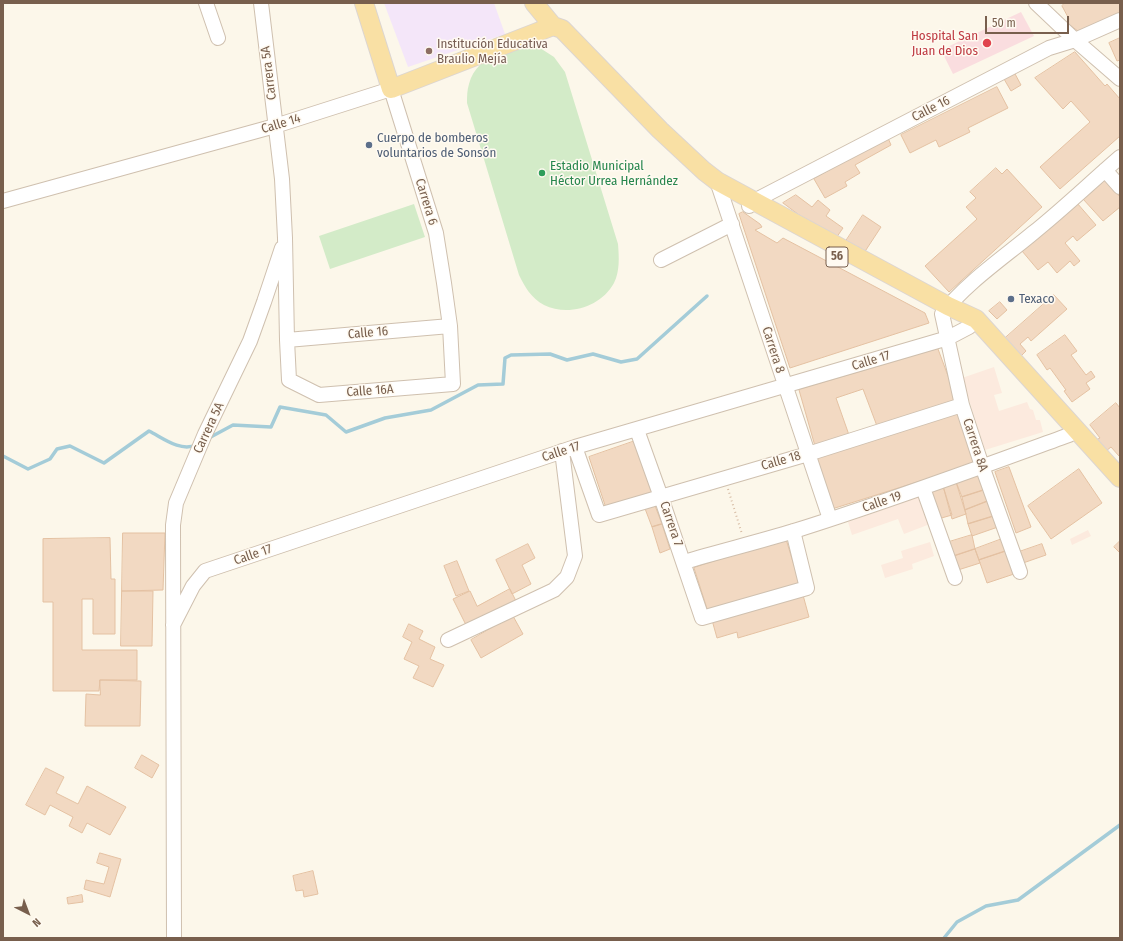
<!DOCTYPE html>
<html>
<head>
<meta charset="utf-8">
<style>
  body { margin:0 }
  #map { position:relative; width:1123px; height:941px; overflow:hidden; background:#fcf7ea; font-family:"Fira Sans Condensed",sans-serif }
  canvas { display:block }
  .frame { position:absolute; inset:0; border:4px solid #785f4d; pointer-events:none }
  .north { position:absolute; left:8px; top:893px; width:40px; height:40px; -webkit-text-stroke:3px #fffaf1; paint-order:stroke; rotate:138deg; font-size:11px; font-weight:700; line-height:16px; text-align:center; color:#785f4d }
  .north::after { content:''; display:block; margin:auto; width:14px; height:18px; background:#785f4d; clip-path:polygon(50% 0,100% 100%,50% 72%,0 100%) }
  .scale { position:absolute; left:985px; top:16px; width:84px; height:18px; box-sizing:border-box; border:2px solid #785f4d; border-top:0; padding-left:5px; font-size:12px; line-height:14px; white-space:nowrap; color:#785f4d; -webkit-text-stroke:3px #fffaf1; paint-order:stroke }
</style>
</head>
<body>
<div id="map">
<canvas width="1123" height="941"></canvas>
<div class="frame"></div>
<div class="north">N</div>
<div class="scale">50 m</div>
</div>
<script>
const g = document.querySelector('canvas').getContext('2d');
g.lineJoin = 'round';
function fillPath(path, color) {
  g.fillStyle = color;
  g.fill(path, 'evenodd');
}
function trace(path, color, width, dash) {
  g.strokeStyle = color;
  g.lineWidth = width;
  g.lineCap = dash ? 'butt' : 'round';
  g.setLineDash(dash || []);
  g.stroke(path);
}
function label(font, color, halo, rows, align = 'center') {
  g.font = font + ' "Fira Sans Condensed",sans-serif';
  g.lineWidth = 3;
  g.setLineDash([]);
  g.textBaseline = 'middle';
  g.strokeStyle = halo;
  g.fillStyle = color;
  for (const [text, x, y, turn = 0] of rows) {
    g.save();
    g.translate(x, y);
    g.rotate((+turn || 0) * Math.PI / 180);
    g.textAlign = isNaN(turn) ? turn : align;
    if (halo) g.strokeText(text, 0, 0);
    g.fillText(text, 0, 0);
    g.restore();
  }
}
fillPath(new Path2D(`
  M 994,367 L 1002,393 L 994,395 L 999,411 L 1027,402 L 1030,409 L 1033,410 L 1036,420 L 1040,420 L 1043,432 L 985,450 L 962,378 Z
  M 921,496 L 930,524 L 904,534 L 898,519 L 852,535 L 848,522 Z
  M 1088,530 L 1091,536 L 1072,545 L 1070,539 Z
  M 930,542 L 934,556 L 912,564 L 913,569 L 885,578 L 881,565 L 903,558 L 901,551 Z`), '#fceade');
fillPath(new Path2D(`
  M 384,3 L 494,3 L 505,34 L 408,67 Z`), '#f4e6f9');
fillPath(new Path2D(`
  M 1021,12 L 1034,36 L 953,74 L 941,50 Z`), '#fadddf');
fillPath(new Path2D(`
  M 540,48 L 554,57 L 565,72 L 618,244 C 619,257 620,271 614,283 C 601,307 568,317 544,305 C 531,298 525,287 519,275 L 467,103 C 467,97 467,90 469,84 C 478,52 512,49 540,48 Z
  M 414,204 L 425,237 L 330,269 L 319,236 Z`), '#d3ebc8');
trace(new Path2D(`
  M 207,439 L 233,425 L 271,427 L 280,407 L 326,415 L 346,432 L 385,418 L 431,410 L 478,385 L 503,384 L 505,358 L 511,355 L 550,354 L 567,360 L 593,354 L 621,362 L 637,359 L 707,296
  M 3,456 L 28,469 L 50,459 L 57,449 L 70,446 L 104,463 L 149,431 C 163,438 180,452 196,445
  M 944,938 L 957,922 L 986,906 L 1018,900 L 1120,825`), '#a4ccd8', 3.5);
const building = new Path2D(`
  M 1065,3 L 1120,3 L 1120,15 L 1082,34 L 1067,23 L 1069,19 L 1062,6 Z
  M 1120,38 L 1120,60 L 1117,61 L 1109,43 Z
  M 1075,52 L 1105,86 L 1107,84 L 1120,99 L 1120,136 L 1060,189 L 1040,167 L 1090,122 L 1071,101 L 1063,109 L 1035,78 Z
  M 1014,72 L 1021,85 L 1011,91 L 1004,79 Z
  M 997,87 L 1008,108 L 968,128 L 970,132 L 939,147 L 936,140 L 910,153 L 901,135 Z
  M 888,138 L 891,145 L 855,165 L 860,173 L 845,182 L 847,186 L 825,198 L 814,179 Z
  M 996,168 L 1002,174 L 1007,169 L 1042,207 L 949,292 L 925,266 L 977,219 L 966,207 L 976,198 L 970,192 Z
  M 1106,180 L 1120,197 L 1120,207 L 1103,221 L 1083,199 Z
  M 796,195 L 812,207 L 818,200 L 830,210 L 826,216 L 843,228 L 834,241 L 783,203 Z
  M 1077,203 L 1096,225 L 1077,241 L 1073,236 L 1065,243 L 1080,261 L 1074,266 L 1070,261 L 1057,273 L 1048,262 L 1038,270 L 1022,251 Z
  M 743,212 L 760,224 L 762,227 L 755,230 L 777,243 L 783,238 L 925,313 L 929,323 L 790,368 L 739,214 Z
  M 863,215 L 881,227 L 862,256 L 844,244 Z
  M 1054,295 L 1067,309 L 1031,341 L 1028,337 L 1020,344 L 1026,351 L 1019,358 L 1003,340 Z
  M 1000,302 L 1007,310 L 997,319 L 989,311 Z
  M 1065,335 L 1077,351 L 1071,355 L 1086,375 L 1091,371 L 1095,377 L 1086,383 L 1090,389 L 1072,402 L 1064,391 L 1066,390 L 1050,368 L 1047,370 L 1037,355 Z
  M 938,349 L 957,400 L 877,426 L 863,389 L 836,398 L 849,435 L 815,446 L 799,390 Z
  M 1116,403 L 1120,408 L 1120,454 L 1119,456 L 1111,447 L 1106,451 L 1096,440 L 1100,438 L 1090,425 Z
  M 958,412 L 974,464 L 832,509 L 816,457 Z
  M 635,441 L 652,492 L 606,508 L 589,457 Z
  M 1009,467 L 1031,527 L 1016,533 L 995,472 Z
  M 1079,469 L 1102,503 L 1051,539 L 1028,506 Z
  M 978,474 L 984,490 L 962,497 L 956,482 Z
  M 956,482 L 966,514 L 952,519 L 943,486 Z
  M 943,486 L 952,515 L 938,519 L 929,490 Z
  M 984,490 L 988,501 L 965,510 L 962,497 Z
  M 988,501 L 994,516 L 968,524 L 965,510 Z
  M 654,503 L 662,524 L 652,527 L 644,506 Z
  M 994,516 L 998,527 L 972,536 L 968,524 Z
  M 662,524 L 670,549 L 660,553 L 652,527 Z
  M 123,533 L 165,533 L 163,590 L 122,591 Z
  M 972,535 L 975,549 L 954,556 L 949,542 Z
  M 110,538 L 111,579 L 115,579 L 115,634 L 93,634 L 93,599 L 82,599 L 82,650 L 137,650 L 137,680 L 100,680 L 99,691 L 53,691 L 53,602 L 43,602 L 43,539 Z
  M 786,539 L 800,585 L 709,615 L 694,568 Z
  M 1002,539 L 1006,551 L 979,560 L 975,549 Z
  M 1120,541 L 1120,553 L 1114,547 Z
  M 528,544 L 535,558 L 522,565 L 531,584 L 512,594 L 496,560 Z
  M 1042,544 L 1046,555 L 1023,563 L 1019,552 Z
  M 975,549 L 980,563 L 958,570 L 954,556 Z
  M 1006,551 L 1014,574 L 987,583 L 979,560 Z
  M 457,561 L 469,591 L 456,596 L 444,566 Z
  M 510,589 L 517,603 L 467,627 L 453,599 L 470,591 L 477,606 Z
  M 122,591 L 153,591 L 152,646 L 121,646 Z
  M 803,595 L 809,617 L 738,638 L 737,632 L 717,638 L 712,620 Z
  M 513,616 L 523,634 L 481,658 L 471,640 Z
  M 409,624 L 423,631 L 419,639 L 435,647 L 430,659 L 444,665 L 433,687 L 413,678 L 419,666 L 404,659 L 412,642 L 403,637 Z
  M 100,680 L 141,681 L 140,726 L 85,726 L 86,694 L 100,695 Z
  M 142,755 L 159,765 L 152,778 L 135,768 Z
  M 46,768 L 64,777 L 56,793 L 78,804 L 87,786 L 126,807 L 110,835 L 87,823 L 82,833 L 69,826 L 73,817 L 50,805 L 45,815 L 26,805 Z
  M 100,853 L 121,859 L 110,897 L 84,889 L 86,880 L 104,884 L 109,867 L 97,863 Z
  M 313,871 L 318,894 L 304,897 L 303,890 L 296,891 L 293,876 Z
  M 82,895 L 83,902 L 68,904 L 67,898 Z`);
fillPath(building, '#f2d9c2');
trace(building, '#e4c1a2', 1);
const minor = new Path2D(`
  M 206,3 L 218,38
  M 1036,3 L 1075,40 L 1120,79
  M 1105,170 L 1120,187
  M 717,181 L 830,519
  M 3,201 L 275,126 L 391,89 L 436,233 L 444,283 L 450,326 L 453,384 L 319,395 L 289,380 L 287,340 L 285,238 L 282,179 L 261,3
  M 749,206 L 754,201 L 1049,48 L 1075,40 L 1120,20
  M 661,260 L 732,224
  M 287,340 L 450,326
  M 637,430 L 661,497 L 702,618 L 807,588 L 793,531
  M 575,447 L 599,515 L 808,454 L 962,405
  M 923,488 L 955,578
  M 684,562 C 721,551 758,542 794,531 C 887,502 978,468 1069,435 L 1076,431
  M 1020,572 L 982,466 L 962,405 L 942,314 C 966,283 1003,258 1033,233 C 1063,209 1091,182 1120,157
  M 173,625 L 193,586 L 205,571 L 575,447 L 948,338 L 969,327 L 976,319
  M 448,640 L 554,590 L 567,577 L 575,556 L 562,451
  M 174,938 L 173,525 L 176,503 L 205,434 L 250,341 L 264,302 L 282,248`);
const major = new Path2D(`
  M 364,3 L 391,89 L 553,26
  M 534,3 L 553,26 L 562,29 L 660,130 L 704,171 L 717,181 L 948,306 L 976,319 L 1120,478`);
trace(minor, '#cfc0af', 16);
trace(major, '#dcd5d1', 20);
trace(new Path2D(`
  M 728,489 L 742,534`), '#d7bca4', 2, [1, 3]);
trace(minor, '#fff', 14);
trace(major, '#f9e0a4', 18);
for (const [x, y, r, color] of [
  [987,43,5,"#e0444e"],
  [429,51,4,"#8d6e63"],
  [369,145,4,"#5c6f8a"],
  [542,173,4,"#2e9e5b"],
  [1011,299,4,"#5c6f8a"]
]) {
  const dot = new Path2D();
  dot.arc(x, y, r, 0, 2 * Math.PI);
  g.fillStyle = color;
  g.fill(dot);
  trace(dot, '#fffaf1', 1.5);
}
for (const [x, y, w] of [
  [837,257,22]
]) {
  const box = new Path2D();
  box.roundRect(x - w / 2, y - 10, w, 20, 3);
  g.fillStyle = '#fffaf1';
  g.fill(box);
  trace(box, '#785f4d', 1);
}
label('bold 12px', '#785f4d', null, [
  ["56",837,257]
]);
label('13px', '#be3a42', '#fffaf1', [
  ["Hospital San",978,36],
  ["Juan de Dios",978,51]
], 'right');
label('13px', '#785e54', '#fffaf1', [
  ["Institución Educativa",437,44],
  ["Braulio Mejía",437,59]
], 'left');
label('13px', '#785f4d', '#fffaf1', [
  ["Carrera 5A",269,73,-97],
  ["Calle 16",931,109,-27],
  ["Calle 14",281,124,-17],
  ["Carrera 6",426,202,73],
  ["Calle 16",368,333,-5],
  ["Carrera 8",773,350,72],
  ["Calle 17",871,361,-17],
  ["Calle 16A",370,391,-4],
  ["Carrera 5A",209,428,-65],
  ["Carrera 8A",975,445,72],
  ["Calle 17",561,452,-18],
  ["Calle 18",781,461,-16],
  ["Calle 19",882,502,-19],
  ["Carrera 7",671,524,71],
  ["Calle 17",253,555,-19]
]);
label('13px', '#4e5e75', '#fffaf1', [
  ["Cuerpo de bomberos",377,138],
  ["voluntarios de Sonsón",377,153],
  ["Texaco",1019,299]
], 'left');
label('13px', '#27864d', '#fffaf1', [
  ["Estadio Municipal",550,166],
  ["Héctor Urrea Hernández",550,181]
], 'left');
</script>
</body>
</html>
